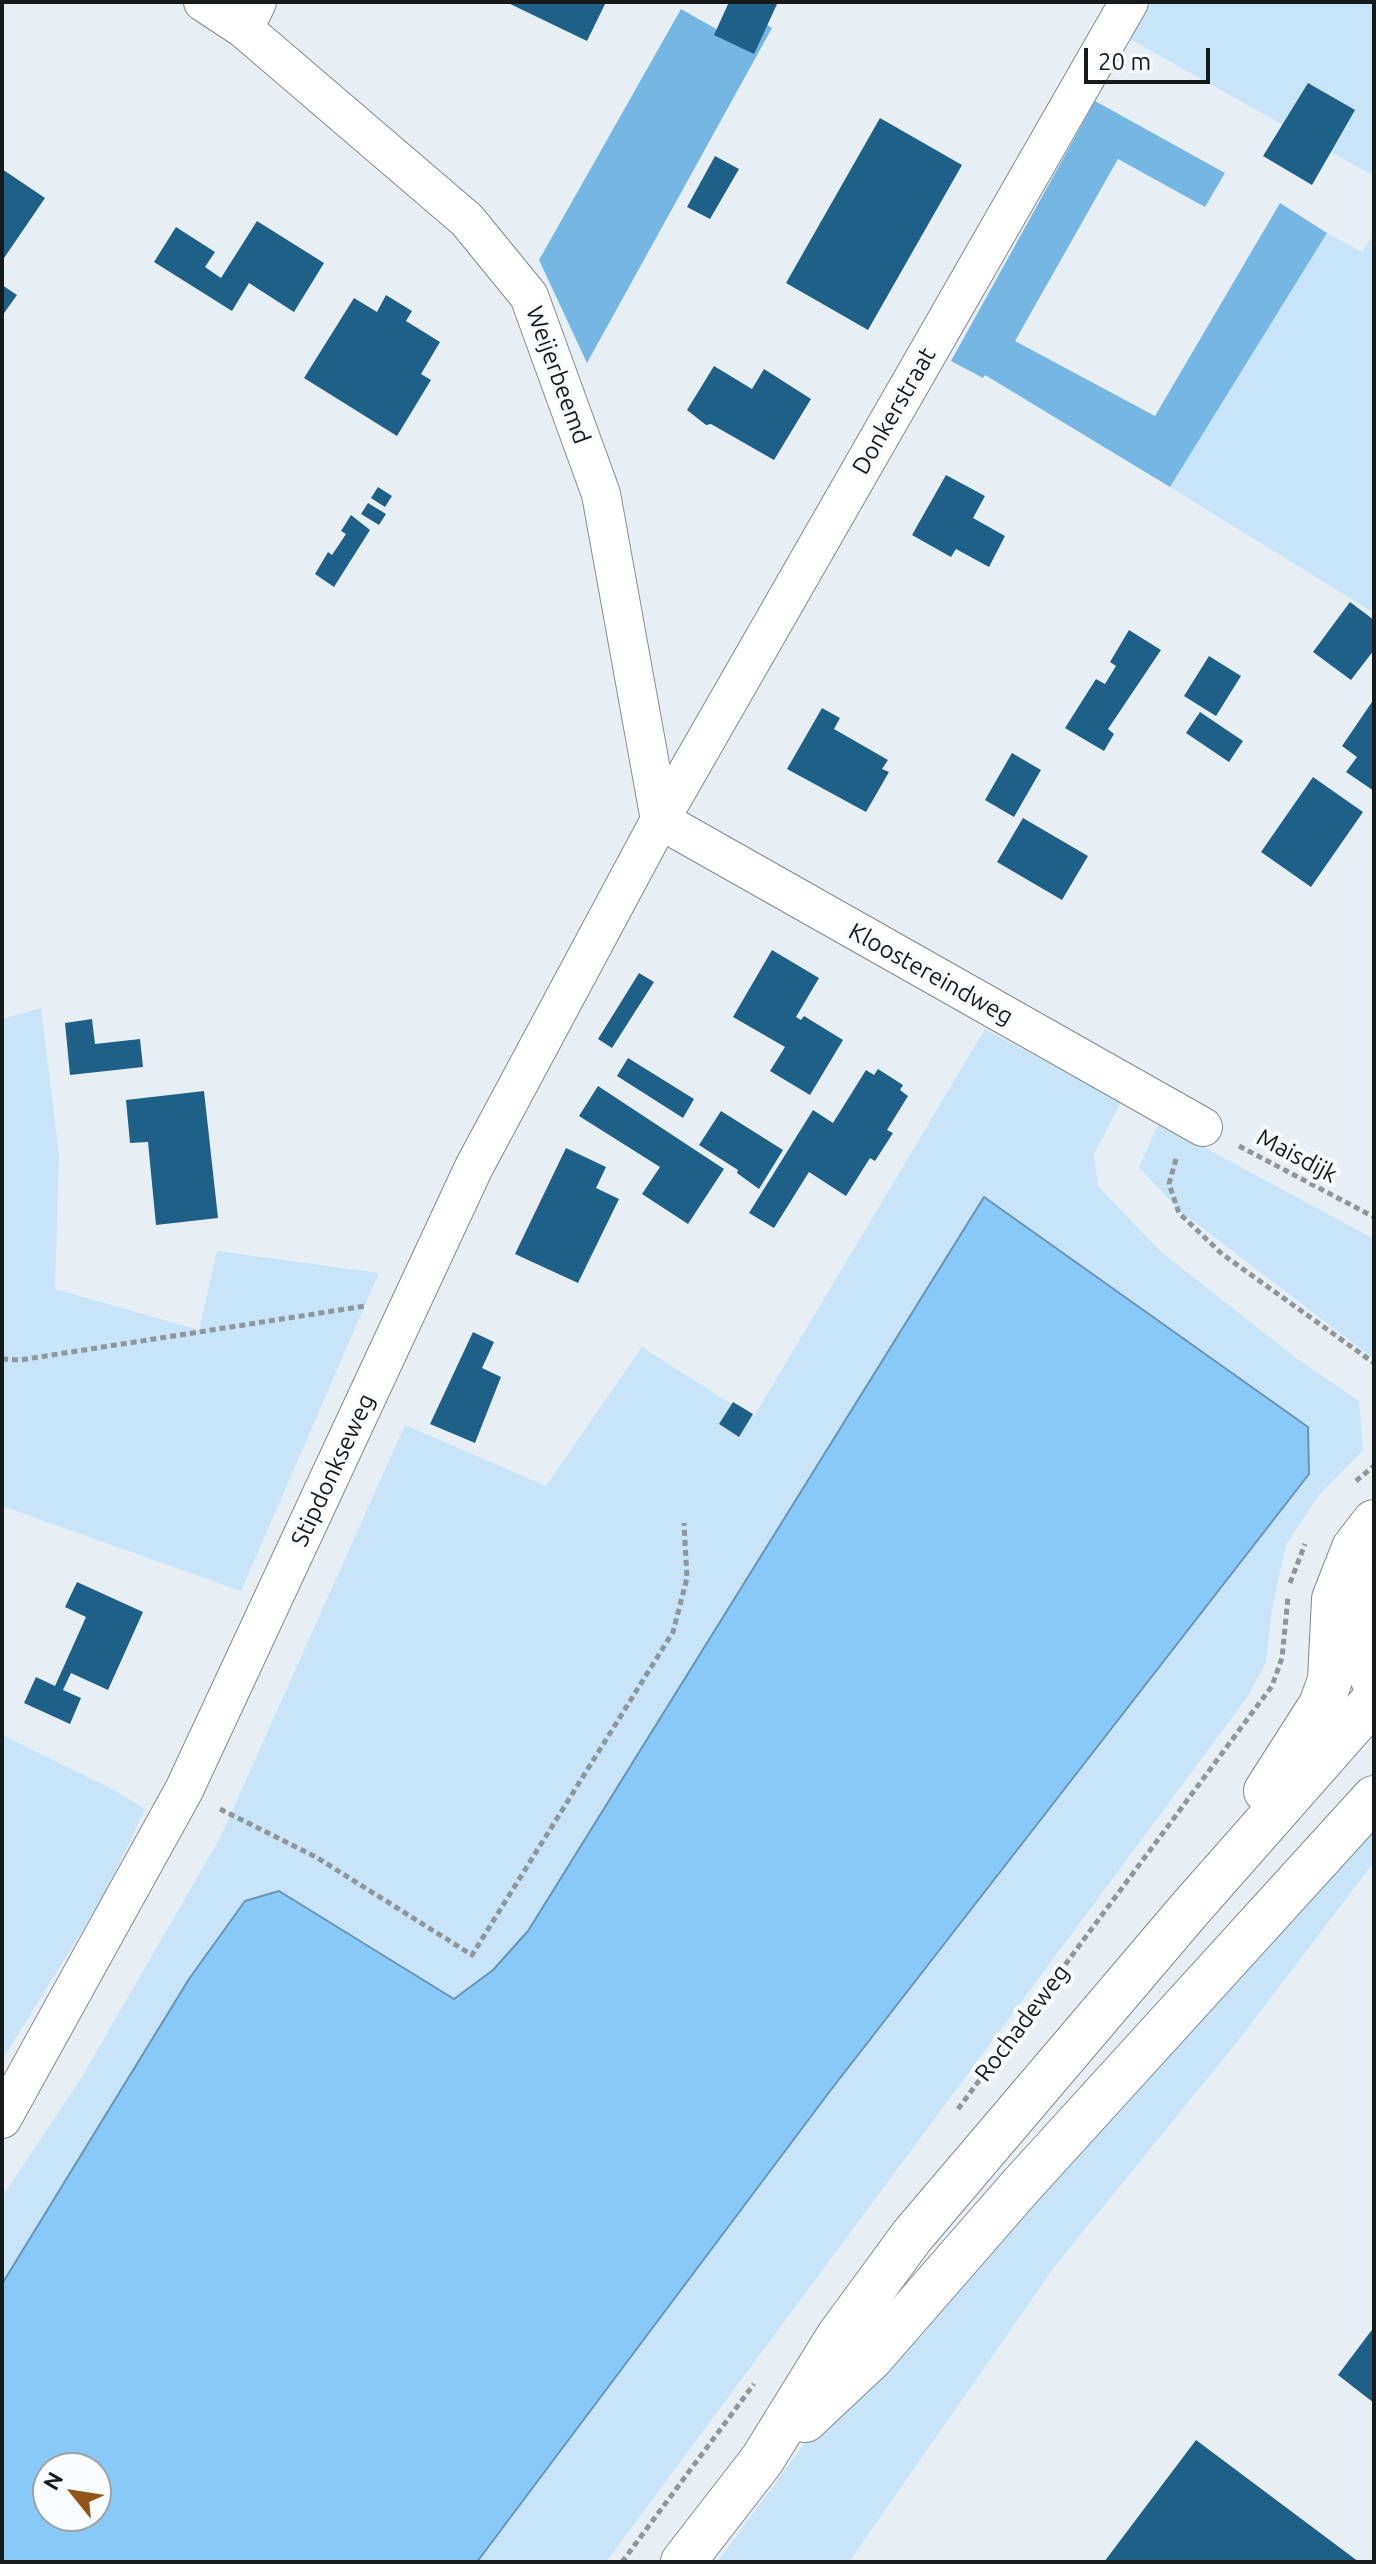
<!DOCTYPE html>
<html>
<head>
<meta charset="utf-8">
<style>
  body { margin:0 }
  #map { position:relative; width:1376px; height:2564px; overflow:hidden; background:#e8eff4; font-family:Ubuntu,sans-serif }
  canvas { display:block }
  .frame { position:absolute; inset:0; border:4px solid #171a1b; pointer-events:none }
  .north { position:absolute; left:32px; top:2452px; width:80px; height:80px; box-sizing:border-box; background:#f8fcff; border:2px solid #9ea2a4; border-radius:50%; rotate:300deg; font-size:22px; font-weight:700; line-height:32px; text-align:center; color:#171a1b }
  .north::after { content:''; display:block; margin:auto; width:28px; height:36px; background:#925517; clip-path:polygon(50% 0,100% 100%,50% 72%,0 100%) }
  .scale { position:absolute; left:1084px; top:48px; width:126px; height:36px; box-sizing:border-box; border:4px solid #171a1b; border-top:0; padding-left:10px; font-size:24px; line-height:28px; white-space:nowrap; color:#171a1b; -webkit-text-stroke:6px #f8fcff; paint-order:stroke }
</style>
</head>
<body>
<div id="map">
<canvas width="1376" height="2564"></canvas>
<div class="frame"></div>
<div class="north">N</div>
<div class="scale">20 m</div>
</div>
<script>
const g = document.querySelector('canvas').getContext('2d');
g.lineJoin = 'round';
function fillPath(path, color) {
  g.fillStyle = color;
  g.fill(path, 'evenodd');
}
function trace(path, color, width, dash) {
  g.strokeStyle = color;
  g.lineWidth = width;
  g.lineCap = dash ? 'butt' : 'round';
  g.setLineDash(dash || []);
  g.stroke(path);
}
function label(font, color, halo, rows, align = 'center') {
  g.font = font + ' Ubuntu,sans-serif';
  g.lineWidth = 8;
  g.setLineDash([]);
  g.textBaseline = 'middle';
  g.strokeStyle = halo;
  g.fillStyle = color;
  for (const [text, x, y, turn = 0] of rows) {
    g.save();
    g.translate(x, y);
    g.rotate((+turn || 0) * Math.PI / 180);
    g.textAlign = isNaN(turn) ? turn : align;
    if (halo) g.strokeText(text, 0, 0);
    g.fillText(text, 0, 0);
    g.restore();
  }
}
fillPath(new Path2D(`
  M 1151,2 L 1374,2 L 1374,176 L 1130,39 Z
  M 1327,233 L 1362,252 L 1374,233 L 1374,613 L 1170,487 Z
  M 41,1008 L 59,1155 L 55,1289 L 199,1330 L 217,1251 L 379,1273 L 241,1591 L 2,1506 L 2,1019 Z
  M 985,1029 L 1121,1102 L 1094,1154 L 1098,1186 L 1160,1251 L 1296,1358 L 1359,1401 L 1363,1450 L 1319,1495 L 1286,1545 L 1272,1609 L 1266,1662 L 1248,1696 L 606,2562 L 477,2562 L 830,2091 L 985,1197 L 528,1932 L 493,1970 L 454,1999 L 363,1941 L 189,1979 L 2,2284 L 2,2197 L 80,2080 L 220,1838 L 405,1425 L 546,1486 L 642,1347 L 753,1418 Z
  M 1159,1123 L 1374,1239 L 1374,1359 L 1180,1211 L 1139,1167 Z
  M 2,1735 L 112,1789 L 145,1809 L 105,1894 L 2,2060 Z
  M 1374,1824 L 1374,1862 L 1237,2042 L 1055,2266 L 849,2562 L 717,2562 L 805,2443 Z`), '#c7e4f9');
fillPath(new Path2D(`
  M 741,8 L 772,28 L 587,363 L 539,260 L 681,9 L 725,34 Z
  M 1095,101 L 1225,173 L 1205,207 L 1118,159 L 1015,341 L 1155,416 L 1280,203 L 1327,233 L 1170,487 L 985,375 L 983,378 L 951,361 Z`), '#76b6e3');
const water = new Path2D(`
  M 984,1197 L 1308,1427 L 1309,1474 L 830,2091 L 477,2562 L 2,2562 L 2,2284 L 189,1979 L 245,1901 L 279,1891 L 454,1999 L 493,1970 L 528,1931 ZM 48,2468 L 96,2468 L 96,2516 L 48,2516 Z`);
fillPath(water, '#89c9f7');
trace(water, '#6794b5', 2);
fillPath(new Path2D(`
  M 506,2 L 606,2 L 587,41 Z
  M 729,2 L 778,2 L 754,54 L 714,35 Z
  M 1308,83 L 1355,110 L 1312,185 L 1263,156 Z
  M 880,118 L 962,165 L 868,330 L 786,283 Z
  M 715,156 L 739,169 L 710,219 L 687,207 Z
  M 2,169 L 45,198 L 2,261 Z
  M 257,221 L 324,263 L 294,312 L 249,283 L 232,311 L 154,262 L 176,227 L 215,252 L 205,267 L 221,278 Z
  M 2,285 L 17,295 L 2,316 Z
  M 386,295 L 412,311 L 406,321 L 440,342 L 421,374 L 431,380 L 397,436 L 304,378 L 354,298 L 377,312 Z
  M 714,366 L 752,389 L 764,369 L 811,399 L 774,460 L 711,424 L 706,425 L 687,410 Z
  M 946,475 L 985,496 L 973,518 L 1005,536 L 989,567 L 956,549 L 951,557 L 912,535 Z
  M 378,487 L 392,496 L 385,507 L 371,498 Z
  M 368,503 L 386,514 L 379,525 L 361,514 Z
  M 351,515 L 370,530 L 334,587 L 315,574 L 328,552 L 332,555 L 346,534 L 341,531 Z
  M 1350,602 L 1374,620 L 1374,650 L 1351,680 L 1313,652 Z
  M 1129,630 L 1161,650 L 1108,729 L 1114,734 L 1104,751 L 1065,728 L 1096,679 L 1105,684 L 1116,666 L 1110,662 Z
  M 1209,656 L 1241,676 L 1216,716 L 1184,696 Z
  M 1374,699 L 1374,791 L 1346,772 L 1357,757 L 1342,746 Z
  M 822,708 L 840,718 L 834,729 L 888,760 L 882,769 L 889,772 L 866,812 L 787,769 Z
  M 1200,712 L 1243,741 L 1229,762 L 1186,733 Z
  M 1012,753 L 1041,770 L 1014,817 L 985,800 Z
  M 1313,777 L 1363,812 L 1311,887 L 1261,852 Z
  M 1023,818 L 1088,856 L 1062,900 L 997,862 Z
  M 772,950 L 819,978 L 796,1017 L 801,1020 L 804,1016 L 843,1040 L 810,1095 L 770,1071 L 785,1047 L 733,1017 Z
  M 639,973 L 654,982 L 612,1048 L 598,1039 Z
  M 92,1019 L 95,1044 L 140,1039 L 143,1067 L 70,1075 L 65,1023 Z
  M 628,1058 L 694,1099 L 683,1118 L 617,1076 Z
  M 878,1069 L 903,1085 L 900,1090 L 908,1096 L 887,1130 L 893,1133 L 875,1161 L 870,1158 L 846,1196 L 809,1172 L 774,1228 L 749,1213 L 813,1110 L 833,1123 L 866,1070 L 874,1075 Z
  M 598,1086 L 724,1169 L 688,1224 L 642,1194 L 660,1167 L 579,1116 Z
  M 204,1091 L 218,1218 L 156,1225 L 148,1142 L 130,1143 L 126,1100 Z
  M 721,1111 L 783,1150 L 759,1189 L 737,1173 L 738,1170 L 699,1145 Z
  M 566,1148 L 606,1167 L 596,1188 L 619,1199 L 578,1283 L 515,1254 Z
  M 473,1332 L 494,1342 L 482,1368 L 501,1377 L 475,1443 L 430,1424 Z
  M 733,1402 L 753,1414 L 739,1437 L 719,1424 Z
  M 77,1582 L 143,1612 L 108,1690 L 71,1673 L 63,1690 L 81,1698 L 70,1724 L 24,1703 L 36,1677 L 55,1686 L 86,1617 L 65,1607 Z
  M 1374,2327 L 1374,2403 L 1338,2375 Z
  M 1196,2440 L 1359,2562 L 1104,2562 Z`), '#1f6089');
const street = new Path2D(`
  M 203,2 L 244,29
  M 257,2 L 244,29 L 467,220 L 529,296 L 601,494 L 660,820
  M 660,820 L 1203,1127
  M 2,2119 L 184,1790 L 474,1167 L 660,820 L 1129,2`);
const secondary = new Path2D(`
  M 1374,1585 C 1362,1617 1360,1651 1374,1682
  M 1266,1791 L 1321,1705 L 1330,1680 L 1334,1599 L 1354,1548 L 1374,1522
  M 805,2420 L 871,2358 L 1020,2187 L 1374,1798
  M 683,2562 L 762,2460 L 838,2337 L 912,2236 L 1189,1910 L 1374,1700`);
trace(street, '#83898d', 40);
trace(secondary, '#83898d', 46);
trace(new Path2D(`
  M 1239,1146 L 1374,1217
  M 1176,1159 L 1169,1184 L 1179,1213 L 1222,1254 L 1374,1363
  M 2,1359 L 20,1360 L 365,1306
  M 1356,1481 L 1374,1466
  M 1290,1583 L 1305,1544
  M 220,1809 L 316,1857 L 472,1955 L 673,1632 L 687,1578 L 684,1523
  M 958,2109 L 1272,1686 L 1282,1658 L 1288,1597
  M 622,2562 L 754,2384`), '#909598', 5, [6, 4]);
trace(street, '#fff', 38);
trace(secondary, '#fff', 44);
label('24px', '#171a1b', '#f8fcff', [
  ["Weijerbeemd",558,375,70],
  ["Donkerstraat",894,411,-60],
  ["Kloostereindweg",931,974,29],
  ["Maisdijk",1297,1156,28],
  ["Stipdonkseweg",333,1470,-65],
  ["Rochadeweg",1022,2023,-53]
]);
</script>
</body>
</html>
